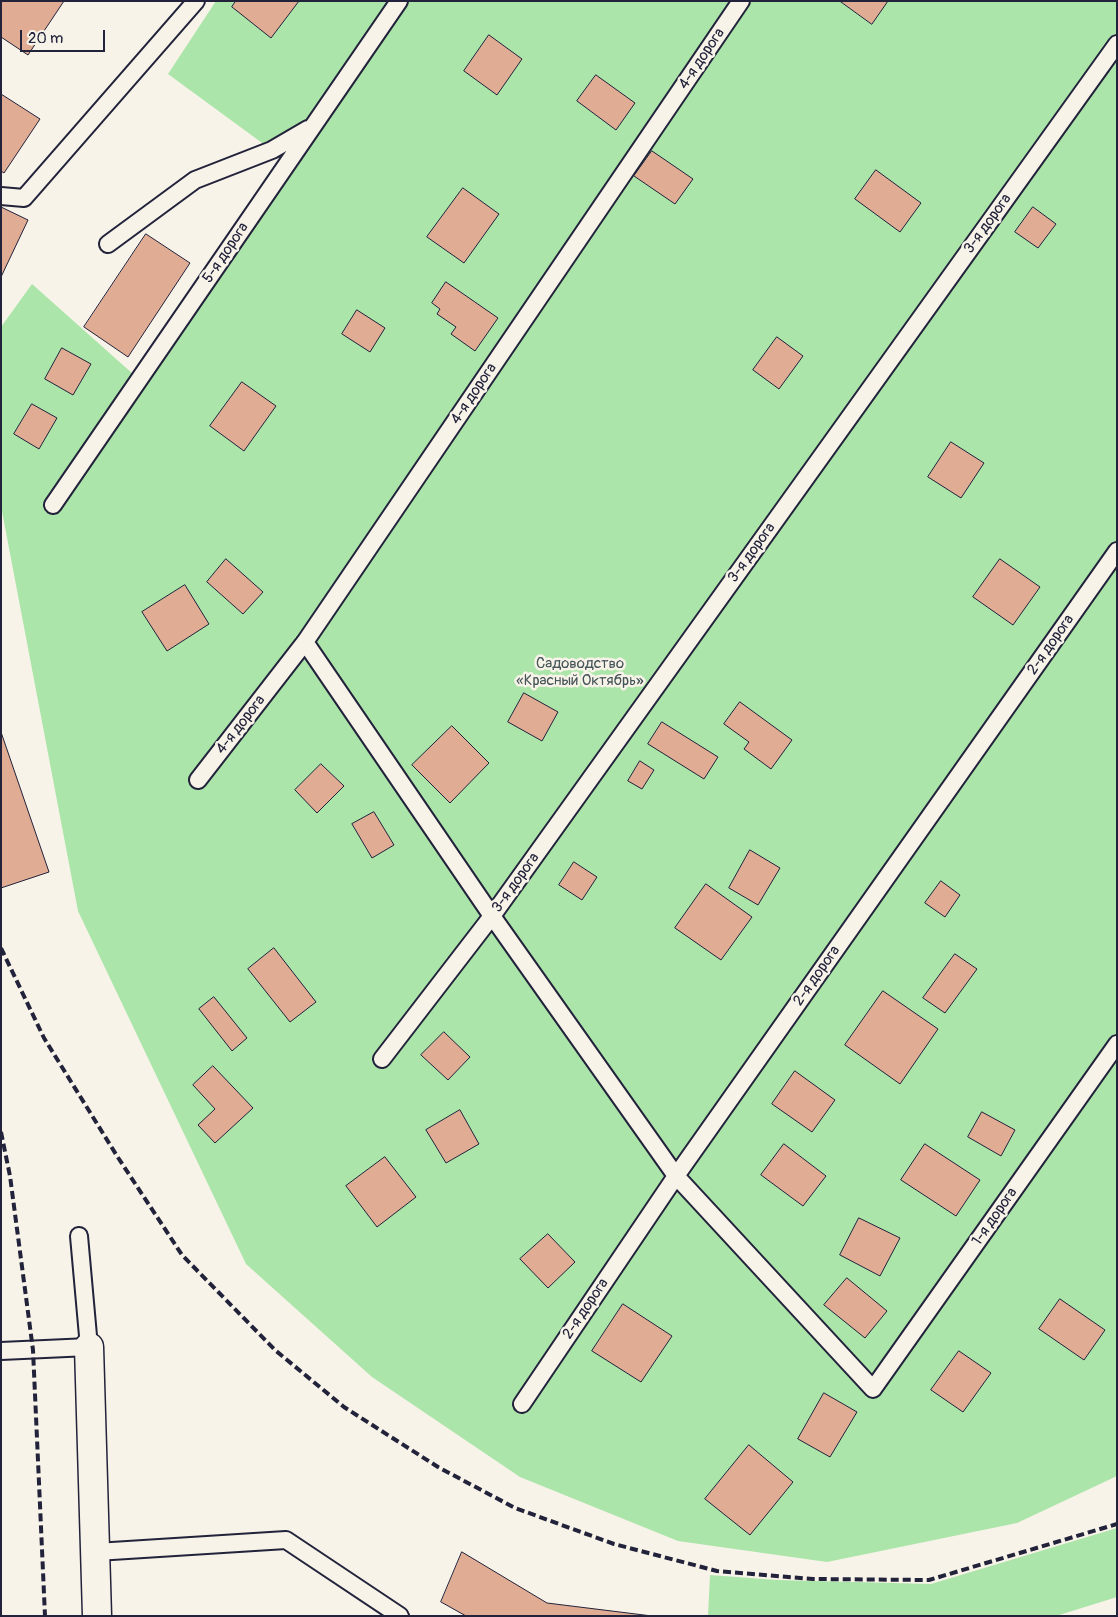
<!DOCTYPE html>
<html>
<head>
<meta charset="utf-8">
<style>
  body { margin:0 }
  #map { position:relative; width:1118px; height:1617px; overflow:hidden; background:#f7f3e8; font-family:Pangolin,sans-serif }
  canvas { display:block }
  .frame { position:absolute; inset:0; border:2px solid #22223b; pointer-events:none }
  .scale { position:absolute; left:20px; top:30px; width:85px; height:22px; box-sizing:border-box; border:2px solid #22223b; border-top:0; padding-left:6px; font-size:15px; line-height:18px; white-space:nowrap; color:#22223b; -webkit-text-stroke:4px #f7f3e8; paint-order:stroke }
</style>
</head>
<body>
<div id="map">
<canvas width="1118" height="1617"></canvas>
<div class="frame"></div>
<div class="scale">20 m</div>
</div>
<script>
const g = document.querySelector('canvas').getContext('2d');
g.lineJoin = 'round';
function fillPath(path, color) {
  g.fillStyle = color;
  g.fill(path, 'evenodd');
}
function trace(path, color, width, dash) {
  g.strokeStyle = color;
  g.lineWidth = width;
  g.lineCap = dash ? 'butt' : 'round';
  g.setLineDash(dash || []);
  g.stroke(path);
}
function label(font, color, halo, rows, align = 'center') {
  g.font = font + ' Pangolin,sans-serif';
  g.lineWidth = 5;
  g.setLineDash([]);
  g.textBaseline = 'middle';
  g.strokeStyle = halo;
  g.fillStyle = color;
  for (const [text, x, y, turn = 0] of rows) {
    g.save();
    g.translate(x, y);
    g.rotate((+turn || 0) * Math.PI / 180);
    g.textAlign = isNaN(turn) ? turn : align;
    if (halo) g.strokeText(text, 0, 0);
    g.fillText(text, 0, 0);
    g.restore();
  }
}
fillPath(new Path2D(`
  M 216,1 L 1117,1 L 1117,1476 L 1017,1523 L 827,1562 L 678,1541 L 520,1477 L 372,1377 L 246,1264 L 78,911 L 1,506 L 1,327 L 32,284 L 133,374 L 284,159 L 168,74 Z
  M 1117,1528 L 1117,1597 L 1056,1616 L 708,1616 L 710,1575 L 777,1580 L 931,1584 Z`), '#abe5aa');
const building = new Path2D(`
  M 1,1 L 64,1 L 28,55 L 1,37 Z
  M 236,1 L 299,1 L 271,38 L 232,7 Z
  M 840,1 L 888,1 L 872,24 Z
  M 489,35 L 522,59 L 497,95 L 464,71 Z
  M 596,75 L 635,103 L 616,130 L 577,101 Z
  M 1,94 L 40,119 L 4,173 L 1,171 Z
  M 652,151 L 693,179 L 675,204 L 634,176 Z
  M 876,170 L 921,203 L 900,232 L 855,199 Z
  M 463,188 L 499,214 L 464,263 L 427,237 Z
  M 1,207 L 28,220 L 1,277 Z
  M 1033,207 L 1056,224 L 1038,248 L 1015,232 Z
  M 146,234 L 190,263 L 128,357 L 84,327 Z
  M 446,282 L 498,318 L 475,351 L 451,334 L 456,327 L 437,314 L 440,309 L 432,303 Z
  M 357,310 L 385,328 L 370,352 L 342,334 Z
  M 777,337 L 803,356 L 779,389 L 753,370 Z
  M 62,348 L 91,364 L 73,395 L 45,379 Z
  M 242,382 L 276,406 L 244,451 L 210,426 Z
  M 32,404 L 57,418 L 39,449 L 14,434 Z
  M 951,442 L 984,463 L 961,498 L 928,477 Z
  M 226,559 L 263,592 L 243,614 L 207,582 Z
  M 1000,559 L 1040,587 L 1013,625 L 973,597 Z
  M 185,585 L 209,624 L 167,651 L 142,612 Z
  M 524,693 L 558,712 L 542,741 L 508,722 Z
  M 740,702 L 792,740 L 771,769 L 744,749 L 749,742 L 724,724 Z
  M 662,722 L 718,757 L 704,779 L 648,744 Z
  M 452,726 L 489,763 L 450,803 L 412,765 Z
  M 1,732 L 49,872 L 1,888 Z
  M 640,761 L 654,770 L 642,789 L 628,781 Z
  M 321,764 L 344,786 L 317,813 L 295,790 Z
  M 374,812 L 394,845 L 372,858 L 352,824 Z
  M 750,850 L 780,868 L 758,905 L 729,888 Z
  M 574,862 L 597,877 L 582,900 L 559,885 Z
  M 941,881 L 960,895 L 945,917 L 925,903 Z
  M 706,884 L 752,917 L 721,960 L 675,928 Z
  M 274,948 L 316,1002 L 290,1022 L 248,969 Z
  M 955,954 L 977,969 L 945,1013 L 923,998 Z
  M 883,991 L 938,1029 L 900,1084 L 845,1045 Z
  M 214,997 L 247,1038 L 232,1051 L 199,1009 Z
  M 444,1032 L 470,1057 L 448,1080 L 421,1055 Z
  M 213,1066 L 253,1108 L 215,1143 L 198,1125 L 215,1109 L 193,1085 Z
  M 795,1071 L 835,1100 L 812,1132 L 772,1104 Z
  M 460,1110 L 479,1144 L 446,1163 L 426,1130 Z
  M 982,1112 L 1015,1130 L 1001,1156 L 968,1137 Z
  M 784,1144 L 826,1176 L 803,1206 L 761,1175 Z
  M 925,1144 L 980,1180 L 956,1216 L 901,1180 Z
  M 385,1157 L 416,1197 L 377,1227 L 346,1186 Z
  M 859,1218 L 900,1238 L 880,1276 L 840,1255 Z
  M 548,1234 L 575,1262 L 548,1288 L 520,1259 Z
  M 847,1278 L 887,1311 L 865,1338 L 824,1305 Z
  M 1060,1299 L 1105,1330 L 1084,1360 L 1039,1329 Z
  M 623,1304 L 672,1336 L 641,1382 L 592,1351 Z
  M 959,1351 L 991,1373 L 963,1412 L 931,1390 Z
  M 824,1393 L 857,1412 L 830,1457 L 798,1439 Z
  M 749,1445 L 793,1482 L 750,1535 L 705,1499 Z
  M 462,1552 L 547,1603 L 652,1616 L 466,1616 L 441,1602 Z`);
fillPath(building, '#e0ac93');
trace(building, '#22223b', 1);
const lane = new Path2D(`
  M 1,196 L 24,198 L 196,1
  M 108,244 L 195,180 L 272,150 L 308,129
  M 53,505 L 399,1
  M 305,642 L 492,916 L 676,1176 L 873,1389 L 1117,1044
  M 198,780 L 305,642 L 741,1
  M 382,1059 L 492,916 L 1117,44
  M 1,1351 L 89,1347 L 79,1236
  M 522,1404 L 676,1176 L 1117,551
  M 96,1552 L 286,1540 L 400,1616`);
const street = new Path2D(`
  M 89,1347 L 97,1616`);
trace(lane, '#22223b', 20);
trace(street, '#22223b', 31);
trace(lane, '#f7f3e8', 16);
trace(street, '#f7f3e8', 28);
trace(new Path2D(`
  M 1,948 L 44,1038 L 117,1156 L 182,1255 L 275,1350 L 344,1407 L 438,1467 L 515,1508 L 614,1544 L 717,1571 L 813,1579 L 929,1580 L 1117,1524
  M 1,1132 L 10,1176 L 33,1350 L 45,1616`), '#22223b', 4, [8, 4]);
label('15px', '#22223b', '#f7f3e8', [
  ["4-я дорога",702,59,-56],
  ["3-я дорога",988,224,-54],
  ["5-я дорога",226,253,-56],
  ["4-я дорога",474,394,-56],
  ["3-я дорога",752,553,-54],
  ["2-я дорога",1051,645,-55],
  ["4-я дорога",241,725,-52],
  ["3-я дорога",516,883,-54],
  ["2-я дорога",817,976,-55],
  ["1-я дорога",995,1217,-55],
  ["2-я дорога",586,1309,-56]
]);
label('15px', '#445357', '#f7f3e8', [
  ["Садоводство",580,664],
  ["«Красный Октябрь»",580,681]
]);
</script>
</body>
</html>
